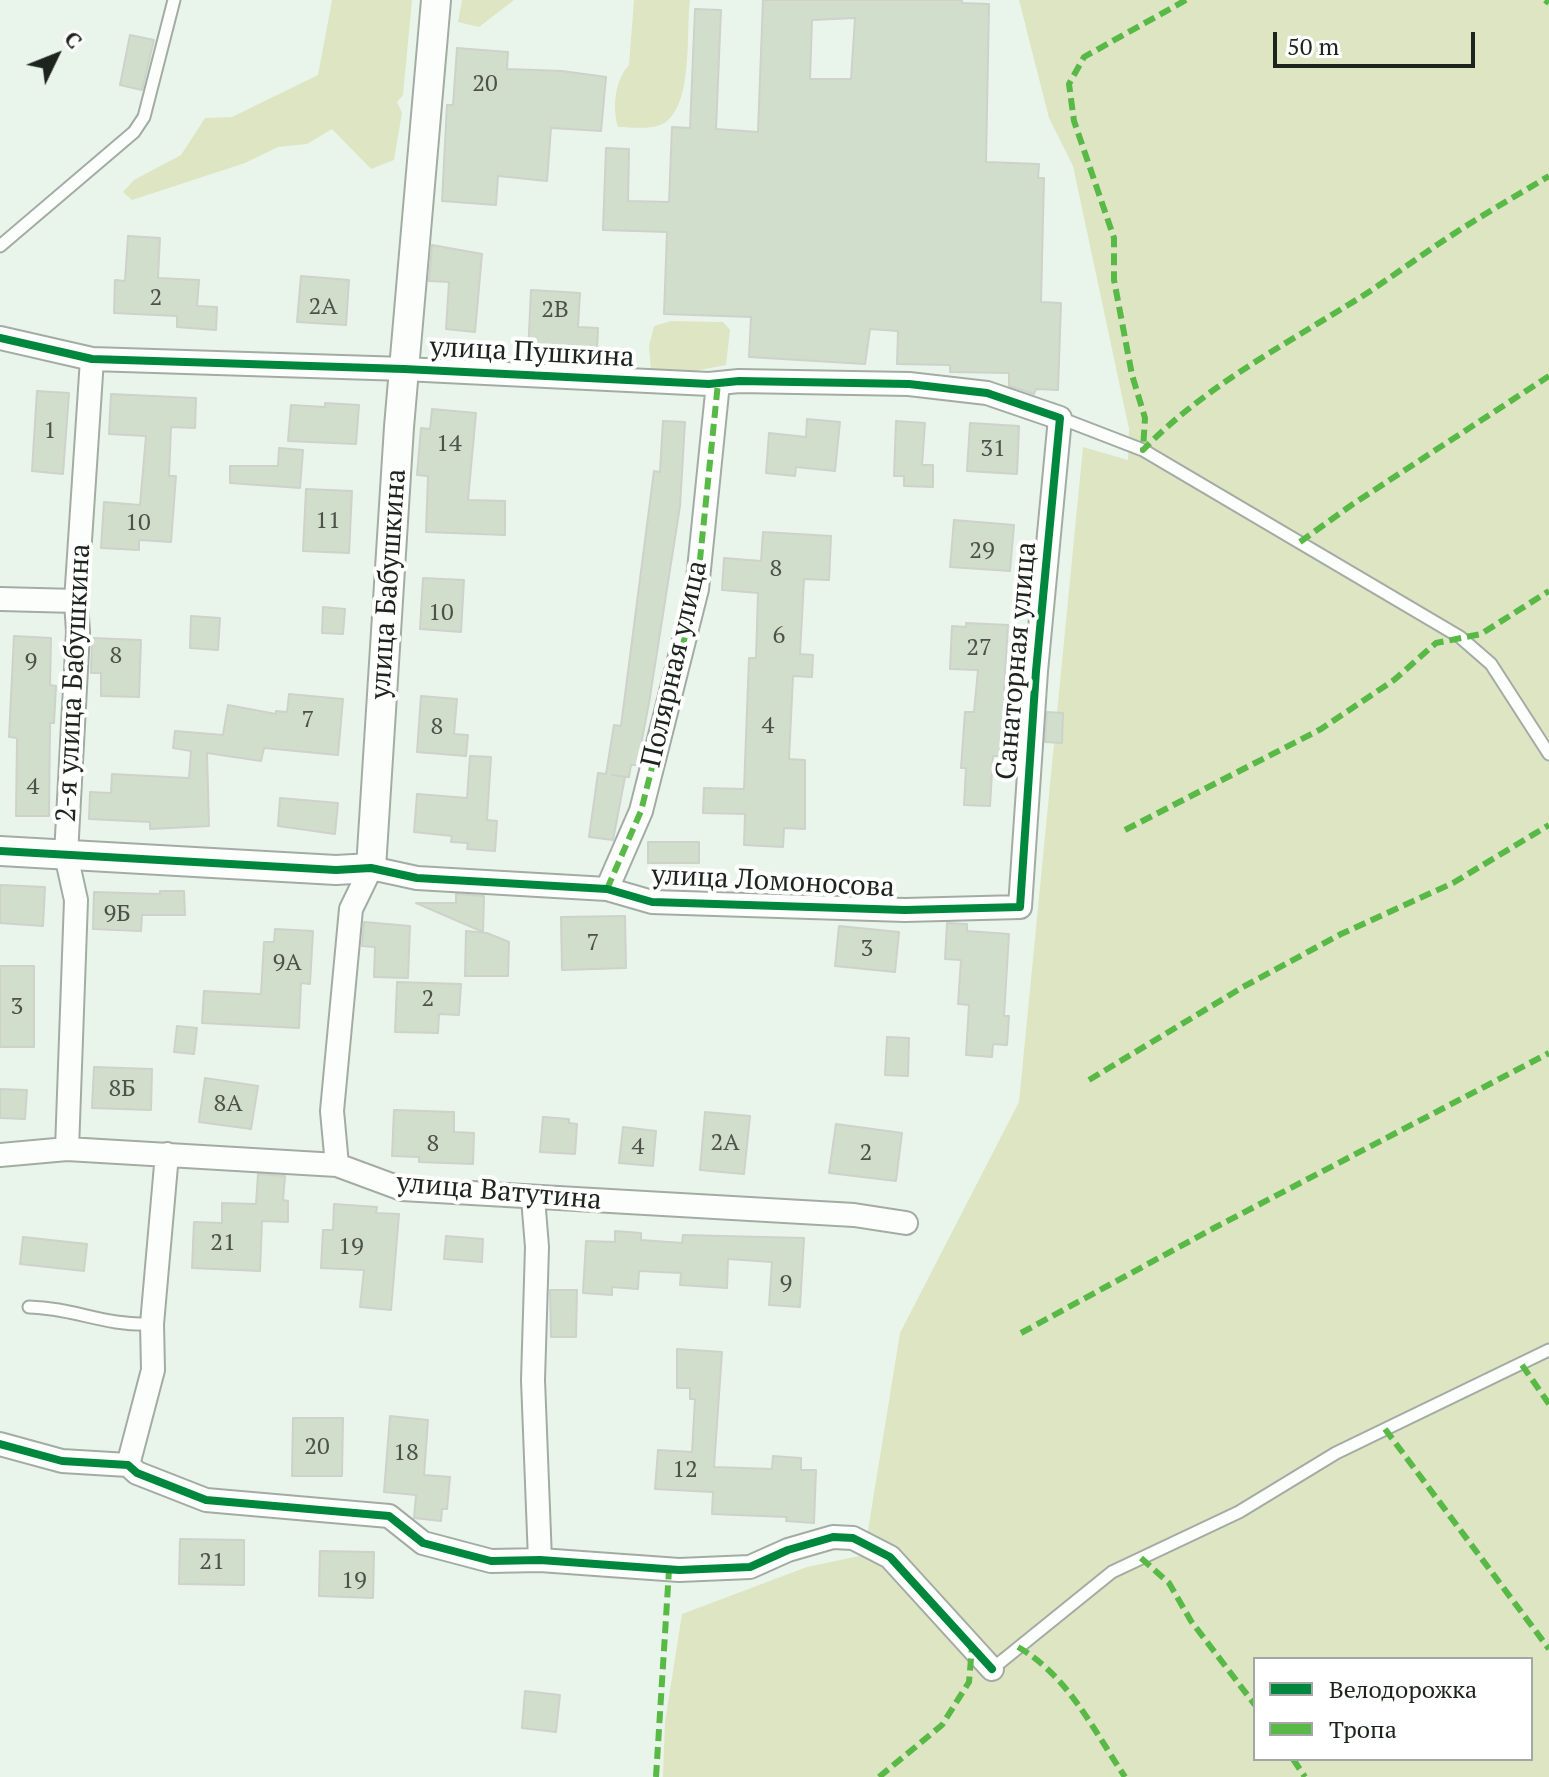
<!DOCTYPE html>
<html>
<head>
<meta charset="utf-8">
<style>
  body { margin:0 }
  #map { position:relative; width:1549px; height:1777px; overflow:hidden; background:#e9f5ea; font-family:"PT Serif",serif }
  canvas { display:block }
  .legend { position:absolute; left:1253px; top:1657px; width:280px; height:104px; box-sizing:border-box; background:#fff; border:2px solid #a4a7a5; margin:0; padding:10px 14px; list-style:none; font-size:24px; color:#1c241d }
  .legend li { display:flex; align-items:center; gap:16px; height:40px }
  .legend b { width:40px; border:2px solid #a4a7a5 }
  .north { position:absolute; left:16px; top:16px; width:80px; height:80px; -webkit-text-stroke:6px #fff; paint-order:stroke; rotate:47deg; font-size:22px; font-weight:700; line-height:32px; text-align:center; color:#1c241d }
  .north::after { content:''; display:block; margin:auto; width:28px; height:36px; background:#1c241d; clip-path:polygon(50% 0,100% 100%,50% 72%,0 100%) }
  .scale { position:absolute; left:1273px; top:32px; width:202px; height:36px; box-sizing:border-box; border:4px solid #1c241d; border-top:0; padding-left:10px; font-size:24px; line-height:28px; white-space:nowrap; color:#1c241d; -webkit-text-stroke:6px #fff; paint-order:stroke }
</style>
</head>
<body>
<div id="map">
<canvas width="1549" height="1777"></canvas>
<ul class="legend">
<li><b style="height:10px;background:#00873e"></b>Велодорожка</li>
<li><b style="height:10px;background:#58b947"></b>Тропа</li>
</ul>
<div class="north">С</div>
<div class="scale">50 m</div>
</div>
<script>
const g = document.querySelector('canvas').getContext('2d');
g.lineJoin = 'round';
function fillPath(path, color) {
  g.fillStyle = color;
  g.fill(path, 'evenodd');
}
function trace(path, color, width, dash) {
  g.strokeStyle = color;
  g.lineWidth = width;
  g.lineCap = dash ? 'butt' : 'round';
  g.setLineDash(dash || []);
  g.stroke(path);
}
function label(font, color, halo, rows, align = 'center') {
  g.font = font + ' "PT Serif",serif';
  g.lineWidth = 8;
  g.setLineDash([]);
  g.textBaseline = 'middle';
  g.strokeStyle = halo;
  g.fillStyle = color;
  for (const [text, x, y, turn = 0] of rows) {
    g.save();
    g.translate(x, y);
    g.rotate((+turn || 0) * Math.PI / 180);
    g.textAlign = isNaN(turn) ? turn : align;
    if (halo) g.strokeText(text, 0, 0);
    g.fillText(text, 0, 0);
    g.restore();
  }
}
fillPath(new Path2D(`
  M 332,0 L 412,0 L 403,95 L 397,102 L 402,113 L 394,160 L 371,169 L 332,129 L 307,144 L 278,147 L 245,163 L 132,200 L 123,192 L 134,180 L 181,155 L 205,118 L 232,117 L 318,75 Z
  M 462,0 L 514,0 L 479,27 L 458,22 Z
  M 634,0 L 690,0 C 686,32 693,100 667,121 C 655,131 633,127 618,127 C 612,107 615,80 629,65 Z
  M 1019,0 L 1549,0 L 1549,1777 L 663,1777 L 665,1722 L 682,1614 L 807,1567 L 864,1555 L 900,1333 L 1019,1102 L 1083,447 L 1128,460 L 1129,429 L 1073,166 L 1049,118 ZM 1255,1659 L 1531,1659 L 1531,1759 L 1255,1759 Z
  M 671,321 L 723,322 L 730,330 L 726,365 L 679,374 L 651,372 L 649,346 L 654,326 Z`), '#dde5c3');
const building = new Path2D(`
  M 763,0 L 962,0 L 962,3 L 989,4 L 986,162 L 1039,164 L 1038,178 L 1044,178 L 1041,302 L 1061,303 L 1058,390 L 1036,389 L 1034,394 L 1009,386 L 1009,373 L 950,372 L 950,365 L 897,364 L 898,331 L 870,329 L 865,364 L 749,357 L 751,317 L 664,314 L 667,232 L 603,230 L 606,148 L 629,149 L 628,201 L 669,202 L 672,127 L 690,128 L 695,9 L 721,10 L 716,129 L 758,132 ZM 855,18 L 851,79 L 810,79 L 812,20 Z
  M 130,35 L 154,40 L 142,90 L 120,85 Z
  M 457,48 L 508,52 L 507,69 L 562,71 L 606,77 L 601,131 L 551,128 L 547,181 L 498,176 L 496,205 L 442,201 L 447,105 L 453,105 Z
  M 128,236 L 160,238 L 158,278 L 199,280 L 197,306 L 217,307 L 216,330 L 177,327 L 177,316 L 114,313 L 115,280 L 125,281 Z
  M 432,245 L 482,254 L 475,332 L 446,329 L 449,282 L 429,281 Z
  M 301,276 L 349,280 L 346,325 L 297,322 Z
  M 531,290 L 580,293 L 578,327 L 598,328 L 597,350 L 550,348 L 549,355 L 528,354 Z
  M 37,391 L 69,393 L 63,474 L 32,471 Z
  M 111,394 L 196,398 L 195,428 L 171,427 L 169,476 L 176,476 L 171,542 L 139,540 L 139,550 L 101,548 L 104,502 L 140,505 L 146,436 L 109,434 Z
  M 325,403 L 359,405 L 356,444 L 288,441 L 291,405 L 325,407 Z
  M 432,409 L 476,413 L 468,500 L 505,501 L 505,535 L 426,532 L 428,476 L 417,475 L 421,428 L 430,429 Z
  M 807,419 L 840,422 L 835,471 L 796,467 L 795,476 L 766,473 L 769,433 L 806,437 Z
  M 663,421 L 685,422 L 680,506 L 649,703 L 637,765 L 631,765 L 629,777 L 612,775 L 625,777 L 613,840 L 589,837 L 598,773 L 606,774 L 614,725 L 621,726 L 654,471 L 660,472 Z
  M 896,421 L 925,423 L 922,465 L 933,465 L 933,487 L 904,486 L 904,476 L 894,476 Z
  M 970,423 L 1019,426 L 1017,474 L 967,471 Z
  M 279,448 L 303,450 L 300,488 L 230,483 L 230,466 L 278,466 Z
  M 306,489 L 352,491 L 349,553 L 303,551 Z
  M 954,520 L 1014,525 L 1010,571 L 950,567 Z
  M 763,532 L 831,536 L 829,580 L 804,579 L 800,654 L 813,655 L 812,677 L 793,676 L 789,759 L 805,760 L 805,829 L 784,828 L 783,847 L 744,845 L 745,814 L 703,813 L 704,788 L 744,789 L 749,658 L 756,658 L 758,593 L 722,590 L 724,558 L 761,561 Z
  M 423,578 L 464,580 L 461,632 L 420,629 Z
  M 323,607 L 345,609 L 343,634 L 322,633 Z
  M 191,616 L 220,618 L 218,650 L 190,648 Z
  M 966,623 L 1008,625 L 1004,690 L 1020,692 L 1017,741 L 1001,740 L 1000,756 L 993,756 L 990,806 L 964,805 L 966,768 L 961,768 L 965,712 L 974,712 L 978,670 L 950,669 L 952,626 L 966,627 Z
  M 14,636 L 51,638 L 50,685 L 56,686 L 54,723 L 50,723 L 49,816 L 16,816 L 17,738 L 9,737 Z
  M 92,638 L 141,640 L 139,697 L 101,696 L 101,673 L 91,673 Z
  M 289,694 L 343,699 L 338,755 L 264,748 L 261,761 L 207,753 L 209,826 L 150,829 L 150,822 L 89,819 L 90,792 L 111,793 L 112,774 L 189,778 L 191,751 L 173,748 L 175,731 L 223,735 L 228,705 L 276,714 L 276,711 L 287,712 Z
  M 421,696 L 457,699 L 454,734 L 468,735 L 466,756 L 417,752 Z
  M 1047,712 L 1063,713 L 1062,743 L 1045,742 Z
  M 470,756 L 491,757 L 487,820 L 497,821 L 495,851 L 467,849 L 468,843 L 451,842 L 452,836 L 414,832 L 417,794 L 467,798 Z
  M 280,798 L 338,803 L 335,834 L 278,826 Z
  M 648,842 L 699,842 L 699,863 L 648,863 Z
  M 0,885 L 45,887 L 43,926 L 0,923 Z
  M 160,891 L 184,891 L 185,915 L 142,915 L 141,931 L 93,929 L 94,892 L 160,894 Z
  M 456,894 L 484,896 L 483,932 L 416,903 L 456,903 Z
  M 625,916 L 626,968 L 562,970 L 561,917 Z
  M 364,922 L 410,926 L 408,978 L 374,977 L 375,947 L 362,946 Z
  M 947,923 L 967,924 L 967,931 L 1009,934 L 1004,1016 L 1009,1016 L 1007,1045 L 993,1044 L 992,1057 L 966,1055 L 969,1005 L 958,1004 L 961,960 L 945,959 Z
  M 839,926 L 899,932 L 895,972 L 835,966 Z
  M 275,929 L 313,931 L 310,984 L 301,983 L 299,1028 L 202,1023 L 204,991 L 261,994 L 264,942 L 274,942 Z
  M 466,931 L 487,933 L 509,942 L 508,976 L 465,976 Z
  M 0,966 L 34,966 L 34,1047 L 0,1047 Z
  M 397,982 L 461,984 L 459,1015 L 439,1014 L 438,1033 L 395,1032 Z
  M 177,1026 L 197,1028 L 194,1054 L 174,1052 Z
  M 887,1037 L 909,1038 L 908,1076 L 885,1075 Z
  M 94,1067 L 152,1069 L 151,1110 L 92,1108 Z
  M 205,1078 L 258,1086 L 251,1129 L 199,1122 Z
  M 0,1089 L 27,1090 L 25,1119 L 0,1118 Z
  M 394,1110 L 454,1112 L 454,1132 L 474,1133 L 473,1164 L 419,1162 L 419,1157 L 392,1156 Z
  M 705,1112 L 750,1116 L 744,1174 L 700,1170 Z
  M 543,1117 L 569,1119 L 569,1123 L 577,1124 L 575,1154 L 540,1152 Z
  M 836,1124 L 902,1133 L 896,1181 L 829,1173 Z
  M 623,1127 L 656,1131 L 653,1166 L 619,1163 Z
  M 258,1174 L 285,1176 L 283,1200 L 288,1201 L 288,1222 L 262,1221 L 260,1271 L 192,1268 L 194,1222 L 222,1223 L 222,1203 L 256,1204 Z
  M 334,1204 L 377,1207 L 376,1213 L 399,1214 L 391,1310 L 360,1307 L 364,1270 L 321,1268 L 323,1230 L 333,1230 Z
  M 615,1231 L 641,1233 L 641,1240 L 682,1243 L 683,1235 L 804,1238 L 800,1307 L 769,1305 L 772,1262 L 728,1259 L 727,1288 L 680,1285 L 681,1273 L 639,1271 L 638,1289 L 612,1287 L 612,1295 L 583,1293 L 586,1241 L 615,1242 Z
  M 446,1236 L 483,1239 L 482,1262 L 444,1259 Z
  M 23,1237 L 87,1244 L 84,1271 L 20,1264 Z
  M 550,1290 L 577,1290 L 576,1337 L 551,1337 Z
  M 677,1349 L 722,1352 L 714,1467 L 772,1469 L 773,1456 L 801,1458 L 801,1470 L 816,1470 L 814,1523 L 786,1521 L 787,1517 L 712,1514 L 713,1492 L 655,1489 L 658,1450 L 692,1452 L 695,1399 L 690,1399 L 690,1388 L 677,1388 Z
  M 390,1416 L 428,1420 L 424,1475 L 450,1477 L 447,1509 L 442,1509 L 441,1521 L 414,1518 L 416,1495 L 384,1492 Z
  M 293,1418 L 343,1418 L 342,1476 L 292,1476 Z
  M 180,1539 L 244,1540 L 244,1585 L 179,1584 Z
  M 320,1551 L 374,1552 L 373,1598 L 319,1596 Z
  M 525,1691 L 560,1695 L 556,1732 L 522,1728 Z`);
fillPath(building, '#d2decc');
trace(building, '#cbd3ca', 2);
const service = new Path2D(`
  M 0,246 L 134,132 L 144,117 L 174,0
  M 1060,418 L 1143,450 L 1460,637 L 1491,664 L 1549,754
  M 29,1307 C 75,1308 103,1326 152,1324
  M 992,1669 L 1112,1572 L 1239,1512 L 1336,1453 L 1549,1350`);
const minor = new Path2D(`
  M 0,338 L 92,359 L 404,369 L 709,384 L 739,381 L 909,384 L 987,393 L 1060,418 L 1036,671 L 1020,907 L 905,910 L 652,902 L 607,889 L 417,878 L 371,868 L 351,909 L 332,1111 L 337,1165
  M 0,599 L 76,601
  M 607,889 L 641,811 L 697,589 L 718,383
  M 67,1149 L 76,900 L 66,855 L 78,632 L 76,601 L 92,359
  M 0,1155 L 67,1149 L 337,1165 L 402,1189 L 854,1215 L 906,1223
  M 533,1198 L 537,1247 L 533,1380 L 540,1560
  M 0,1444 L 62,1461 L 128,1465 L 137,1473 L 206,1500 L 389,1516 L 423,1543 L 491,1561 L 540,1560 L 679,1570 L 750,1567 L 788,1550 L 833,1537 L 853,1538 L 890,1557 L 992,1669
  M 128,1465 L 153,1370 L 152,1324 L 167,1154`);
const tertiary = new Path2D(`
  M 0,851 L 336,870 L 371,868 L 399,427 L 436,0`);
trace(service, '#a3aca4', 15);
trace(minor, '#a3aca4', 26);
trace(tertiary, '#a3aca4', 32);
trace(service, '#fcfefc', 11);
trace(minor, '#fcfefc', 22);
trace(tertiary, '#fcfefc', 28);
trace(new Path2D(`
  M 1186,0 L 1084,57 L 1069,84 L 1074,121 L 1114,238 L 1114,280 L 1132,375 L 1145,418 L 1143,450 C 1202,389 1277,349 1348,305 C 1383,284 1415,259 1449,237 C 1482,215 1516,196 1549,176
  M 1545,0 L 1549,3
  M 1300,542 L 1353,504 L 1549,376
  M 1125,830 L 1321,729 L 1394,680 L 1436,643 L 1481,634 L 1549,591
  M 607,889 L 641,811 L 697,589 L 718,383
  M 1089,1080 L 1243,987 L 1341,934 L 1453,883 L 1549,825
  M 1021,1333 L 1214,1228 L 1549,1053
  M 1522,1365 L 1549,1404
  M 1385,1429 L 1549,1649
  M 1141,1558 L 1169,1583 L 1191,1621 L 1255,1705
  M 1018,1647 C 1068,1676 1093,1729 1125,1777
  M 1293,1759 L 1305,1777
  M 656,1777 L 669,1570
  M 879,1777 L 942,1725 L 969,1682 L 972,1647`), '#58b947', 6, [12, 6]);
trace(new Path2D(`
  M 0,338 L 92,359 L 404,369 L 709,384 L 739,381 L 909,384 L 987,393 L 1060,418 L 1036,671 L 1020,907 L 905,910 L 652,902 L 607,889 L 417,878 L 371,868 L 336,870 L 0,851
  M 0,1444 L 62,1461 L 128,1465 L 137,1473 L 206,1500 L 389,1516 L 423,1543 L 491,1561 L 540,1560 L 679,1570 L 750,1567 L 788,1550 L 833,1537 L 853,1538 L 890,1557 L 992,1669`), '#00873e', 8);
label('24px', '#4a5249', null, [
  ["20",485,84],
  ["2",156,298],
  ["2А",323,307],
  ["2В",555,310],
  ["1",50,431],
  ["14",449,444],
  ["31",993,449],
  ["11",328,521],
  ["10",138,523],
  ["29",982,551],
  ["8",776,569],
  ["10",441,613],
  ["6",779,636],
  ["27",979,648],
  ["8",116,656],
  ["9",31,662],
  ["7",308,720],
  ["4",768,726],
  ["8",437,727],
  ["4",33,787],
  ["9Б",117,914],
  ["7",593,943],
  ["3",867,949],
  ["9А",287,963],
  ["2",428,999],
  ["3",17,1007],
  ["8Б",122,1089],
  ["8А",228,1104],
  ["2А",725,1143],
  ["8",433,1144],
  ["4",638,1147],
  ["2",866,1153],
  ["21",223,1243],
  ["19",351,1247],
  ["9",786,1284],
  ["20",317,1447],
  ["18",406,1453],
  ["12",685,1470],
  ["21",212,1562],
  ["19",354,1581]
]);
label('28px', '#1c241d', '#fff', [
  ["улица Пушкина",532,353,3],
  ["улица Бабушкина",389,584,-86],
  ["Санаторная улица",1017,661,-85],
  ["Полярная улица",675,664,-77],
  ["2-я улица Бабушкина",74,683,-87],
  ["улица Ломоносова",773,882,3],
  ["улица Ватутина",499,1192,5]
]);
</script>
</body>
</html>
